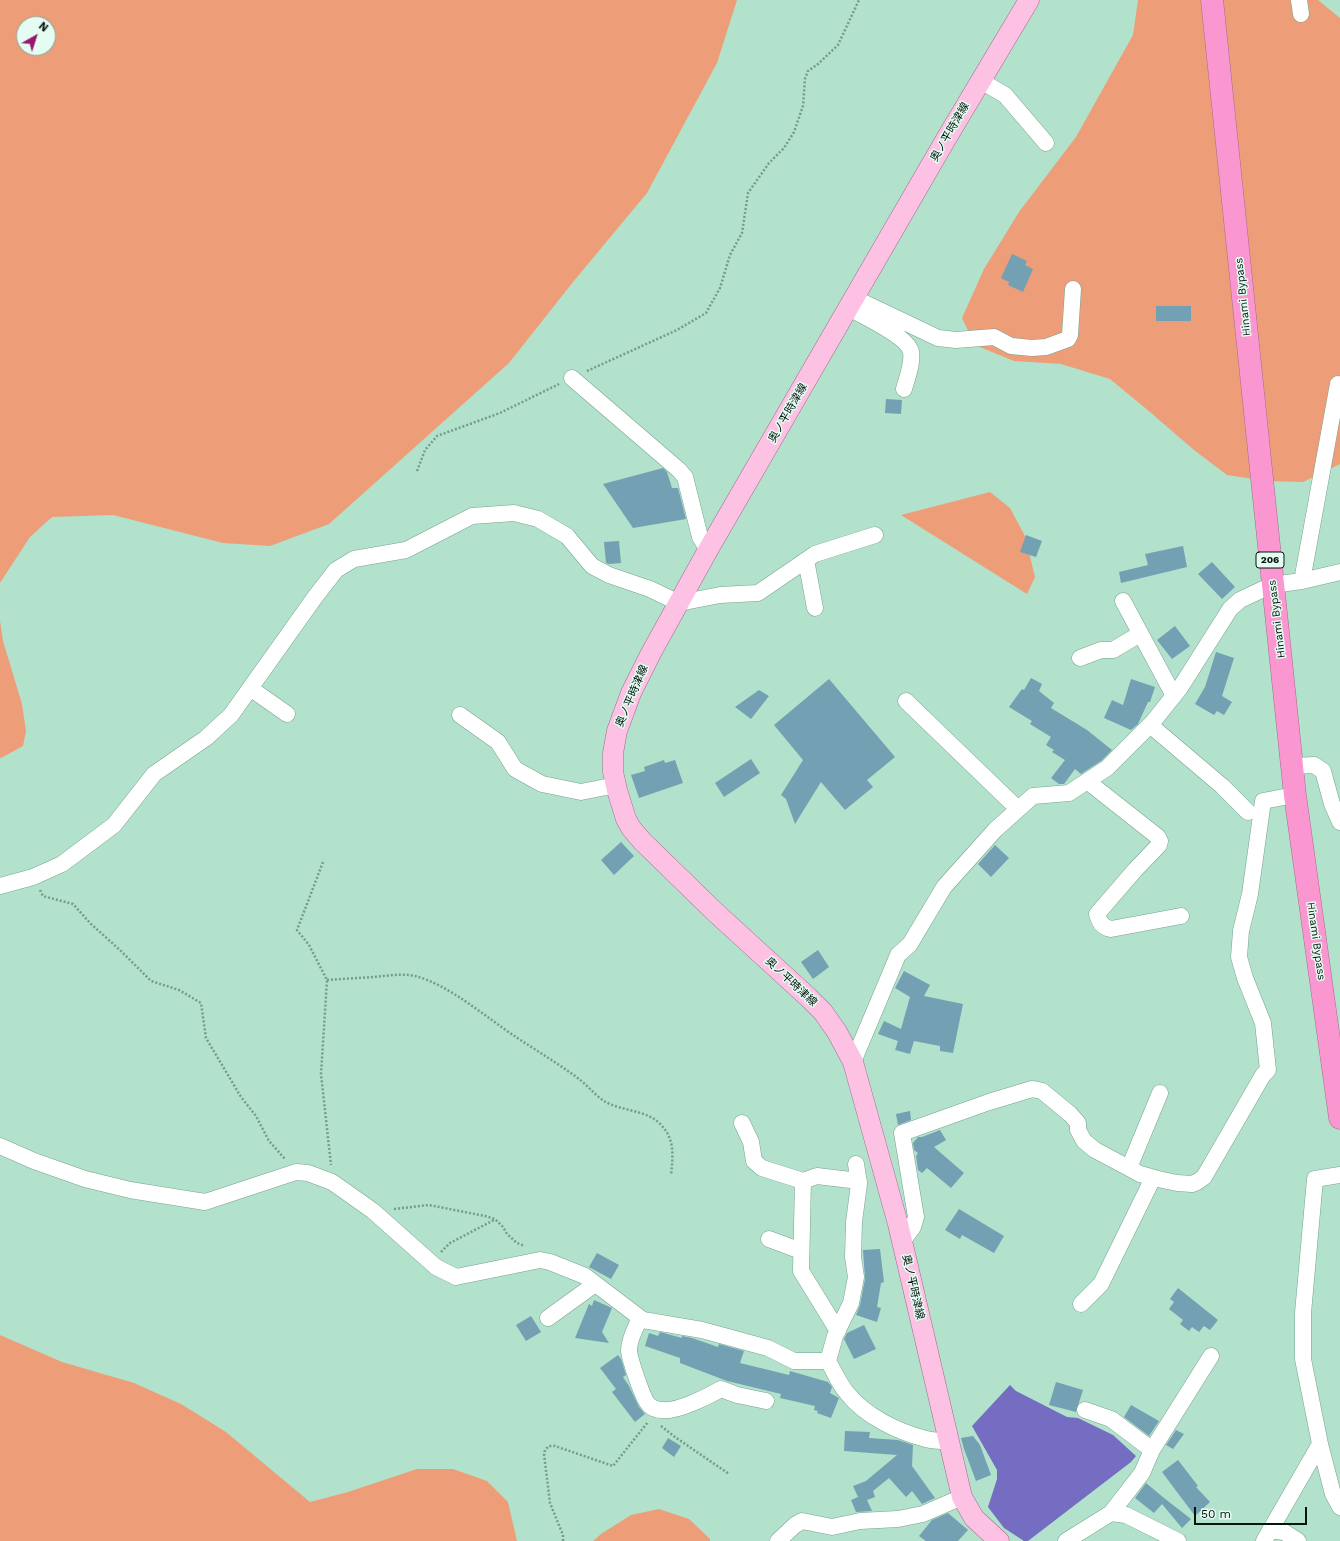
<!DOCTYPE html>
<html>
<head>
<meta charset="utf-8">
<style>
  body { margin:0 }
  #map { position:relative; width:1340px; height:1541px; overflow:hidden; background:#b2e1cc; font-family:"Work Sans",sans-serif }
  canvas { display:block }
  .north { position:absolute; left:16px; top:16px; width:40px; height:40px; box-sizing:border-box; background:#e4fcf1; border:1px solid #8ba097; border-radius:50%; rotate:39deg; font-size:11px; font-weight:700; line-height:16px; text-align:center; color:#05160f }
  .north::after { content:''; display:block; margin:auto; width:14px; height:18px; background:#98176d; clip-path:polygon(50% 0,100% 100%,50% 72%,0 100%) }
  .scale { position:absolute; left:1194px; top:1507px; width:113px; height:18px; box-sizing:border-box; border:2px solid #05160f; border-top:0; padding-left:5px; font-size:12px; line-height:14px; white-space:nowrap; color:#05160f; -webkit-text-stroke:3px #e4fcf1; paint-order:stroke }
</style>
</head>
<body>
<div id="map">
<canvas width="1340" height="1541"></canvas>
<div class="north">N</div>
<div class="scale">50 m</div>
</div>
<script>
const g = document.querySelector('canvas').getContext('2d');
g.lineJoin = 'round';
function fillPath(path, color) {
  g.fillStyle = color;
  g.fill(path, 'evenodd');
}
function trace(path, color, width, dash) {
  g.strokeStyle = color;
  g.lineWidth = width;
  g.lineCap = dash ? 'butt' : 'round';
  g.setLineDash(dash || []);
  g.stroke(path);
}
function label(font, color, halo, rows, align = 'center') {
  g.font = font + ' "Work Sans","Noto Sans JP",sans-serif';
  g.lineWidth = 3;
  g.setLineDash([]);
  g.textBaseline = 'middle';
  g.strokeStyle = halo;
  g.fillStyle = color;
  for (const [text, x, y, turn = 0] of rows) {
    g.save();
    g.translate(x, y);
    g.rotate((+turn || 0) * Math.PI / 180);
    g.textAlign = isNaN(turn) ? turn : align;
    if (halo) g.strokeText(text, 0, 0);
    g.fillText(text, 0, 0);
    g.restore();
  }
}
fillPath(new Path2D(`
  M 0,0 L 737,0 L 717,63 L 647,193 L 573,282 L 509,363 L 329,524 L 270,546 L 223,543 L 113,515 L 52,517 L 30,537 L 0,583 ZM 24,24 L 48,24 L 48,48 L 24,48 Z
  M 1138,0 L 1318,0 L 1340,18 L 1340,464 L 1303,482 L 1267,481 L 1227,475 L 1194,450 L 1150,412 L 1110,379 L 1061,364 L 1014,361 L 975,345 L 962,318 L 984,269 L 1019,212 L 1076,137 L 1133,35 Z
  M 990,492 L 1010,508 L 1025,536 L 1035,577 L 1027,594 L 901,515 Z
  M 0,621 L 3,641 L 22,704 L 26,731 L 23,746 L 1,758 L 0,758 Z
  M 0,1335 L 62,1362 L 134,1383 L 181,1404 L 226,1432 L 310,1502 L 348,1492 L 417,1469 L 453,1469 L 487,1481 L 508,1502 L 517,1541 L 0,1541 Z
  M 659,1509 L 689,1519 L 710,1539 L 710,1541 L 593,1541 L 601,1534 L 631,1515 Z`), '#ed9e79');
fillPath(new Path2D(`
  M 1010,1385 L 1016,1391 L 1067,1417 L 1078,1418 L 1113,1435 L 1136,1456 L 1131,1462 L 1028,1541 L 1024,1541 L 1004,1528 L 988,1507 L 997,1479 L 997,1470 L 972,1426 Z`), '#746dc1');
fillPath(new Path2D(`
  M 1012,254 L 1027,261 L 1025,265 L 1033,269 L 1023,292 L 1008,285 L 1009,282 L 1001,278 Z
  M 1156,306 L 1191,306 L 1191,321 L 1156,321 Z
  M 886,399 L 902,400 L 901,414 L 885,413 Z
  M 663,468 L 667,472 L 672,488 L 678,488 L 686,519 L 633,528 L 603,484 Z
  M 1026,535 L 1042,541 L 1036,557 L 1020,552 Z
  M 619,541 L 621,563 L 609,564 L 606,563 L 604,542 Z
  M 1183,546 L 1187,567 L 1121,583 L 1119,572 L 1148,565 L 1145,554 Z
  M 1212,562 L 1235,587 L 1222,599 L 1198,574 Z
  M 1175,626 L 1190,646 L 1172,659 L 1157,640 Z
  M 1216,652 L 1234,658 L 1222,696 L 1232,702 L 1224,715 L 1217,711 L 1214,715 L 1195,704 L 1205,687 Z
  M 1031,678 L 1042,684 L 1039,691 L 1054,703 L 1051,708 L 1087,730 L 1112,750 L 1101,761 L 1081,774 L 1075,769 L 1064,784 L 1059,784 L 1051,778 L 1065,760 L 1052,752 L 1054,750 L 1046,745 L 1051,737 L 1030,724 L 1032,721 L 1009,707 L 1022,689 L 1024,690 Z
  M 829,679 L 895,757 L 867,780 L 873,787 L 845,810 L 821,782 L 795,824 L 786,799 L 781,795 L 803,760 L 774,725 Z
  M 1131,679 L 1155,687 L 1150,702 L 1148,702 L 1138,724 L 1131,730 L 1104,718 L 1112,700 L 1123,705 Z
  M 759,690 L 769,696 L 751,719 L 735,707 Z
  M 751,759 L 760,773 L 724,797 L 715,783 Z
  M 664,760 L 665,763 L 675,760 L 683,783 L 639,798 L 631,775 L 645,771 L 644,767 Z
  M 621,842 L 634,856 L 614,875 L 601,860 Z
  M 995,845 L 1009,858 L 991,877 L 978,864 Z
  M 818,950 L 829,967 L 813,979 L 801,962 Z
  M 904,971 L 930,985 L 924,996 L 963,1004 L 953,1053 L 940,1051 L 940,1046 L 914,1041 L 910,1054 L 895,1050 L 898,1041 L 878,1034 L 884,1021 L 901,1029 L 910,997 L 895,988 Z
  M 910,1111 L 911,1120 L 898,1125 L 896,1114 Z
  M 940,1130 L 946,1140 L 934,1147 L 964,1173 L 951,1188 L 927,1168 L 922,1173 L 918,1170 L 916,1156 L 918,1153 L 914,1150 L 913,1143 L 918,1137 L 922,1137 Z
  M 959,1209 L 1004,1236 L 994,1253 L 962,1235 L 960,1239 L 945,1230 Z
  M 880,1249 L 884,1282 L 881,1283 L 877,1307 L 881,1308 L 877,1322 L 856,1315 L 860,1305 L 865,1279 L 863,1250 Z
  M 597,1253 L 619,1265 L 611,1279 L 589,1267 Z
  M 1178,1288 L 1218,1320 L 1210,1330 L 1204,1326 L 1199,1332 L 1192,1327 L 1189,1331 L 1180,1324 L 1183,1320 L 1169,1309 L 1174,1302 L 1170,1299 Z
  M 594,1300 L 612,1308 L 602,1332 L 609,1343 L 575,1338 L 589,1304 L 592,1306 Z
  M 531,1316 L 541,1332 L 526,1341 L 516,1325 Z
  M 864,1325 L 876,1349 L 854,1359 L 844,1339 L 847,1333 Z
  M 660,1332 L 682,1338 L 682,1336 L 692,1338 L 718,1347 L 719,1344 L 744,1351 L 740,1363 L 789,1375 L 790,1371 L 828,1382 L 832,1387 L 830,1393 L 839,1398 L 831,1418 L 817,1413 L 818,1411 L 814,1410 L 815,1406 L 780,1398 L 781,1394 L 727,1381 L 680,1363 L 680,1358 L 645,1346 L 649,1333 L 658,1336 Z
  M 618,1355 L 621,1359 L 626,1375 L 623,1377 L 629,1386 L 639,1407 L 645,1414 L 635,1422 L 612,1392 L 616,1389 L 600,1368 Z
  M 1056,1382 L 1083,1390 L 1076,1412 L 1049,1405 Z
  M 1131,1405 L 1159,1421 L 1149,1436 L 1124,1417 Z
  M 1176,1430 L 1184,1434 L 1173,1449 L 1166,1445 Z
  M 845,1431 L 870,1432 L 869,1438 L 898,1440 L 913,1445 L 912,1466 L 935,1498 L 922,1504 L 912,1491 L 906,1497 L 889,1478 L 873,1491 L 875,1497 L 867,1500 L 872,1511 L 856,1512 L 851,1500 L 858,1497 L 853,1486 L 866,1481 L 897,1455 L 844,1451 Z
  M 973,1436 L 980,1445 L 991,1475 L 976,1481 L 964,1449 L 961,1438 Z
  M 668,1438 L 681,1446 L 674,1457 L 662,1448 Z
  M 1178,1460 L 1198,1486 L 1196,1487 L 1210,1502 L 1195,1516 L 1162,1472 Z
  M 1146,1483 L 1164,1498 L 1191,1519 L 1182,1528 L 1162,1504 L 1154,1513 L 1135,1498 Z
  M 948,1513 L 968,1530 L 958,1541 L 926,1541 L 919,1536 L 932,1520 Z`), '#73a0b3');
const minor = new Path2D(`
  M 1299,0 L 1301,14
  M 981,81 L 1005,95 L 1046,143
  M 854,298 L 938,338 L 956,340 L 994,337 L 1011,346 L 1032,348 L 1046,347 L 1068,339 L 1070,335 L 1073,289
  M 849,308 C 863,316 908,336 911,352 C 913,363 907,378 904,389
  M 572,378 L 679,470 L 685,477 L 700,537 L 708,550
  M 806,560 L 815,608
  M 1302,581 L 1338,384
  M 1123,601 L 1174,696
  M 1080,658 L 1101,650 L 1113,650 L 1140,634
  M 250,688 L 287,714
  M 906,701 L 1018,809
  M 460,715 L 498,742 L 515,769 L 542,784 L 581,792 L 616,785
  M 1150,725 L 1222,786 L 1248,812
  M 1293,766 L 1314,765 L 1323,771 L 1332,804 L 1340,822
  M 1087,781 L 1158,837 L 1160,841 L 1159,845 L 1135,870 L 1097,914 C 1099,922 1102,927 1111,929 L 1181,916
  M 0,886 L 33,877 L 62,864 L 114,825 L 154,774 L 206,738 L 231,715 L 315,597 L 336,570 L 354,559 L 406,550 L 472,516 L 514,513 L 538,519 L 567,536 L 592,566 L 609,575 L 650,589 L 679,603 L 720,595 L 758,593 L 815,554 L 875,535
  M 853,1062 L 898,955 L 910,944 L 944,887 L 995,830 L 1033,796 L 1069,793 L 1107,768 L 1152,723 L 1180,688 L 1230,609 L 1240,600 L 1272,585 L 1302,581 L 1340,572
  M 742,1123 L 751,1142 L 754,1161 L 762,1168 L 803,1181 L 817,1176 L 859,1181
  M 0,1146 L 34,1161 L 85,1179 L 130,1190 L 205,1202 L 296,1172 L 308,1173 L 332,1182 L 373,1211 L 436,1267 L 456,1277 L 540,1260 L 550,1262 L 585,1276 L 643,1320 L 702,1330 L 768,1348 L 794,1361 L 828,1361 C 834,1371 839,1384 847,1393 C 865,1416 898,1432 926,1439 C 933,1441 941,1441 948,1441
  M 1129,1168 L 1160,1093
  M 1340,1175 L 1315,1179 L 1303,1313 L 1303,1359 L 1320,1444 L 1333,1494 L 1340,1507
  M 803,1181 L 801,1271 L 838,1331
  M 769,1239 L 801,1251
  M 902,1242 L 913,1227 L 916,1217 L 902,1133 L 989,1102 L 1032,1089 L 1038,1090 L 1042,1091 L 1070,1114 L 1078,1123 L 1078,1130 L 1084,1141 L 1095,1150 L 1129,1168 L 1140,1174 L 1158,1179 L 1177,1183 L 1192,1184 L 1197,1182 L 1204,1177 L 1263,1075 L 1268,1070 L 1263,1023 L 1245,978 L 1239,957 L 1241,931 L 1250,894 L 1263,801 L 1295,795
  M 1081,1304 L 1101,1284 L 1153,1178
  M 548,1318 L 595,1284
  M 640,1318 C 636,1327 629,1339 629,1350 C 629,1357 643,1400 649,1405 C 652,1408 658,1410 663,1410 C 677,1412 709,1396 721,1389 L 737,1395 L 766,1401
  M 828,1361 L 835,1336 L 851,1303 L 856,1277 L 853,1257 L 854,1222 L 859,1184 L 856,1164
  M 1085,1410 L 1111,1419 L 1152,1450
  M 1111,1513 L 1142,1473 L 1152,1450 L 1211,1356
  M 1270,1530 L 1284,1532 L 1298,1541
  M 778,1541 L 795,1525 L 802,1521 L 832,1527 L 860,1521 L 898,1519 L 923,1514 L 962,1497
  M 1066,1541 L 1111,1513 L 1126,1515 L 1178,1541
  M 1264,1541 L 1320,1444`);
const major = new Path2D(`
  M 999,1541 L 974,1518 L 962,1497 L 898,1224 L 853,1062 L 837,1032 L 823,1012 L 808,997 L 715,912 L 642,841 L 631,828 L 626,819 L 617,790 L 613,772 L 613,753 L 617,731 L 631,693 L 651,653 L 708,550 L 946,139 L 1029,0`);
const highway = new Path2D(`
  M 1212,0 L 1295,795 L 1340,1118`);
trace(minor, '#77a390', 17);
trace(major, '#a56a8c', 21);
trace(highway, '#a56a8c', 23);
trace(new Path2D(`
  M 587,371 L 677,330 L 706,313 L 720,288 L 730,255 L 742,233 L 748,193 L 769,163 L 784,148 L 794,132 L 803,106 L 805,79 L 808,71 L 818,64 L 838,45 L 859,0
  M 417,471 L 425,450 L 437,436 L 500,413 L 559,384
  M 323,862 L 297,930 L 309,945 L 327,980 L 321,1074 L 331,1165
  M 40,890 L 43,896 L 73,904 L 91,924 L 121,951 L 151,981 L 179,990 L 201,1003 L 206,1038 L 241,1097 L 256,1116 L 269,1141 L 285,1159
  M 327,980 C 342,979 358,978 373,977 C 387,976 401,973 415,976 C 448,984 487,1018 516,1037 C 537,1051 559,1064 579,1079 C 588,1086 595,1095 604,1101 C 622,1112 648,1109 662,1126 C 675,1140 673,1157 671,1175
  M 394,1209 L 429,1205 L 485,1216 L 495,1219 L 503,1227 L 507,1234 L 517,1243 L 525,1246
  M 441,1252 L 450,1243 L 494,1220
  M 661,1426 L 675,1437 L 729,1474
  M 563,1541 L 563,1535 L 550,1503 L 544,1454 L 545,1450 L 549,1446 L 555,1446 L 613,1466 L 648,1422`), '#769b8b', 2.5, [2, 2]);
trace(minor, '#fff', 16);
trace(major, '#fdc1e3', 20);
trace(highway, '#fb97d0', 22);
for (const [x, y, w] of [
  [1270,560,28]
]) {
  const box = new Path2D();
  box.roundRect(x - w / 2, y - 8, w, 16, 3);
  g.fillStyle = '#e4fcf1';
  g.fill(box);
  trace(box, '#05160f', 1);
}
label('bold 10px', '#05160f', null, [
  ["206",1270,560]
]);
label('11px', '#05160f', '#e4fcf1', [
  ["奥ノ平時津線",950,132,-60],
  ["Hinami Bypass",1243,297,-96],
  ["奥ノ平時津線",788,413,-60],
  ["Hinami Bypass",1277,619,-97],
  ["奥ノ平時津線",632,696,-67],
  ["Hinami Bypass",1316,941,82],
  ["奥ノ平時津線",791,982,43],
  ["奥ノ平時津線",913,1287,77]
]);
</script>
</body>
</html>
